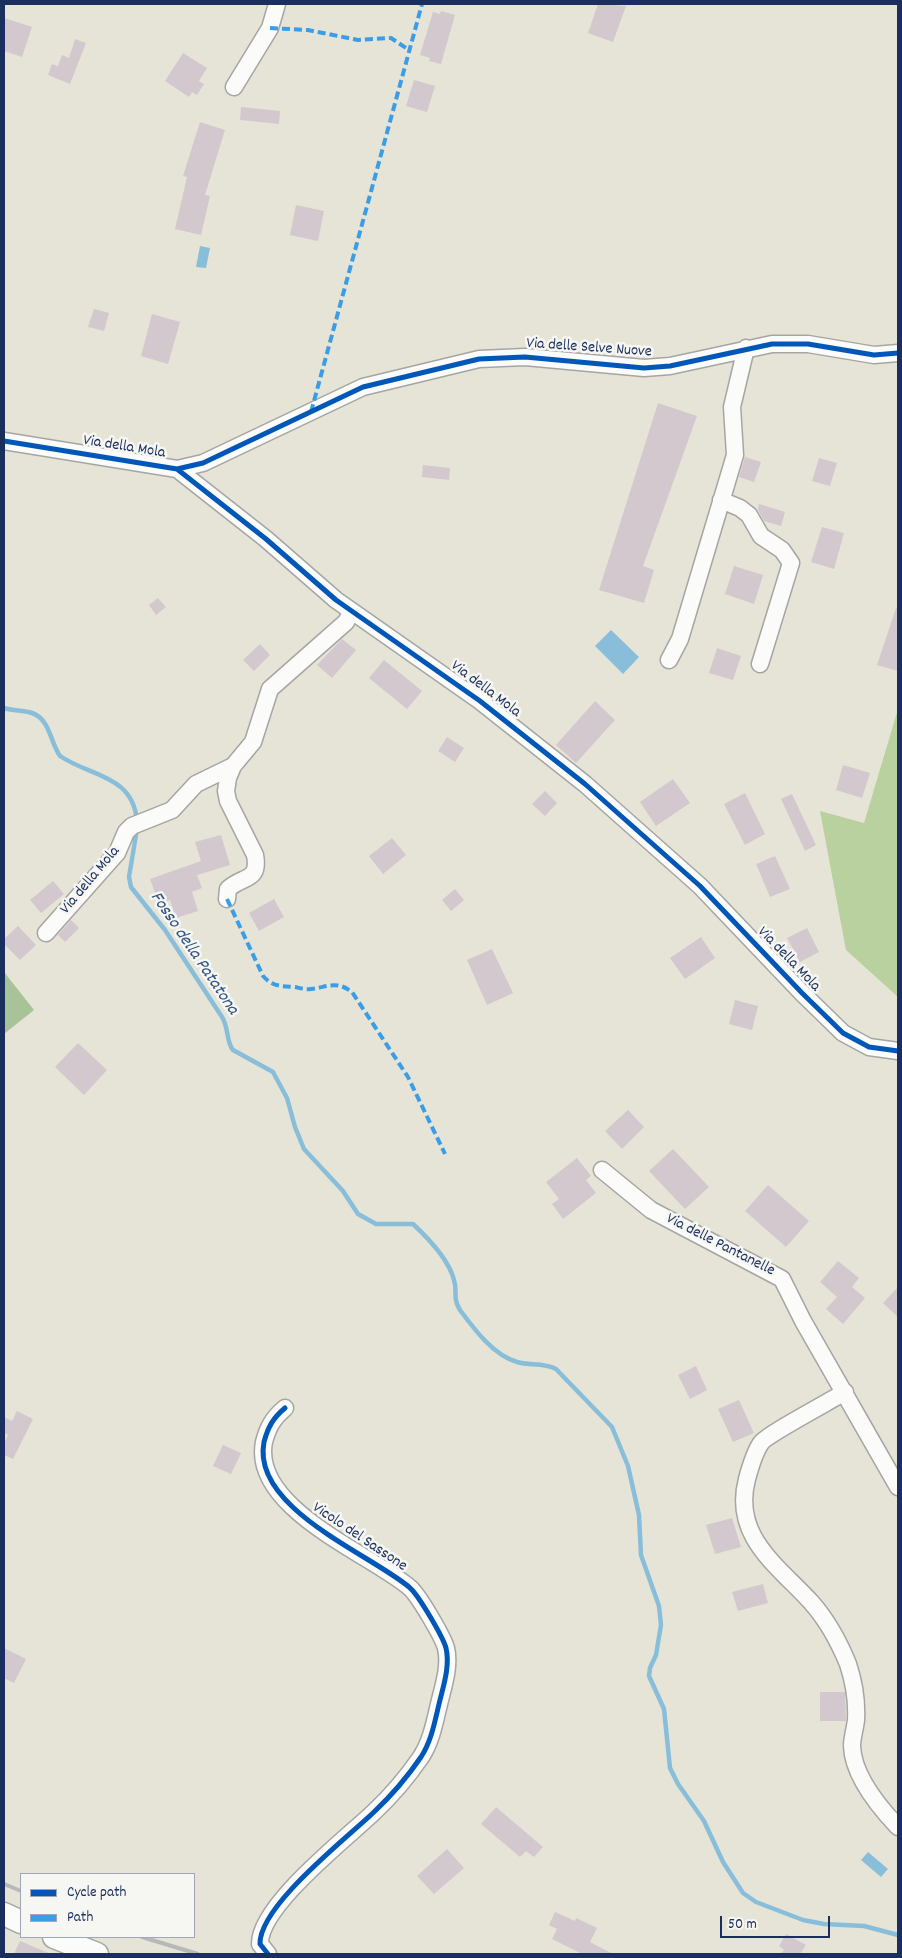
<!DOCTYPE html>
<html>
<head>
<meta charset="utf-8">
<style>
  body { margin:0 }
  #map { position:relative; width:902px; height:1958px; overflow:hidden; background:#e6e4d6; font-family:Dekko,sans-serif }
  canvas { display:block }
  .frame { position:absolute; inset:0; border:5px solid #1b2f5e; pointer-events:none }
  .legend { position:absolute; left:20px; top:1873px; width:175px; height:65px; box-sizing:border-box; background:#f6f6f2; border:1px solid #9ea6b7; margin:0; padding:6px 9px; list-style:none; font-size:15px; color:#1b2f5e }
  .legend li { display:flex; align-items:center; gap:10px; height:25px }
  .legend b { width:25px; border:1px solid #9ea6b7 }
  .scale { position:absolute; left:720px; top:1916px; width:110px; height:22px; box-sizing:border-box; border:2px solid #1b2f5e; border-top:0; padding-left:6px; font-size:15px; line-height:18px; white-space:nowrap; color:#1b2f5e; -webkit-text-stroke:4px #f6f6f2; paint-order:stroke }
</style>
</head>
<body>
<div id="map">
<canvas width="902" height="1958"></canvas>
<div class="frame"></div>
<ul class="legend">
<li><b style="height:6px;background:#0057b8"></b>Cycle path</li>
<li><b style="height:6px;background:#3b9de6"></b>Path</li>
</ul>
<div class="scale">50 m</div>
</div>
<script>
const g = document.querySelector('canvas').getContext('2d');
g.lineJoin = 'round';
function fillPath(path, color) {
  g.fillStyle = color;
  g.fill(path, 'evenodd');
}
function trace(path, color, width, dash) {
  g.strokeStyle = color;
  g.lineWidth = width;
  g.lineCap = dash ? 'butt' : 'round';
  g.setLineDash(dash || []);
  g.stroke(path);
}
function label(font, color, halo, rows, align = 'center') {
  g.font = font + ' Dekko,sans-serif';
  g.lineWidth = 5;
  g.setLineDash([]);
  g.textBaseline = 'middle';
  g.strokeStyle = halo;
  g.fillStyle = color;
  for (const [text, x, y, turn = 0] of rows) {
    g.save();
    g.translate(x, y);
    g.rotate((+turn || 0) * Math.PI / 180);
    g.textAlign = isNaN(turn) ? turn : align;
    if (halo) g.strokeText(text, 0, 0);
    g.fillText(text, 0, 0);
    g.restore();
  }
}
fillPath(new Path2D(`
  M 898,709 L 898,997 L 846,950 L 820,811 L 864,823 Z`), '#b8d19e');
fillPath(new Path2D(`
  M 4,972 L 34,1010 L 4,1034 Z`), '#a8c397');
fillPath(new Path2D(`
  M 200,246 L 210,248 L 206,268 L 196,267 Z
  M 611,630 L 639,657 L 623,674 L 595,646 Z
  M 868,1852 L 888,1869 L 881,1877 L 861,1860 Z`), '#88bed9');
trace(new Path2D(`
  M 4,708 C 13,711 23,710 32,713 C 50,719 50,742 60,756 C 91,777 133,775 137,821
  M 137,829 L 129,877 L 131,887 L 165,930 L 222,1017 C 229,1028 226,1042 233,1050 L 273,1072 L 287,1098 L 295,1127 L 304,1149 L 343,1191 L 358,1214 L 376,1224 L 413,1224 C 428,1238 449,1260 454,1280 C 458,1292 452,1297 460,1310 C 475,1330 493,1355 517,1362 C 530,1366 543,1362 556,1369 L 612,1427 L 628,1466 L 639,1515 L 641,1555 L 659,1606 L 661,1625 L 656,1655 L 650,1668 L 649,1676 L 664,1709 L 670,1768 L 678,1784 L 704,1821 L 723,1862 L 743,1893 L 756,1902 L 803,1920 L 824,1924 L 864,1926 L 898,1935`), '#88bed9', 4.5);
fillPath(new Path2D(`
  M 598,4 L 626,6 L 613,42 L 588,33 Z
  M 441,11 L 455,15 L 441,64 L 429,61 L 430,58 L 420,55 L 433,12 L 440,14 Z
  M 4,18 L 32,27 L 22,57 L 4,51 Z
  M 75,39 L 86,43 L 70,84 L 48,75 L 52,64 L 58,66 L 62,55 L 69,58 Z
  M 183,53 L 207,68 L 199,81 L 204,84 L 197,95 L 192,92 L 189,97 L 165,81 Z
  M 414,80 L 435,86 L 427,112 L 406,106 Z
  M 241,107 L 280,111 L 279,124 L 240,120 Z
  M 200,122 L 225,130 L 205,195 L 210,196 L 201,235 L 175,229 L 187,177 L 183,176 Z
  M 296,205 L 324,211 L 318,241 L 290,235 Z
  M 94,309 L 109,313 L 104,331 L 88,327 Z
  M 152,314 L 180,322 L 168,364 L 141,356 Z
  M 658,403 L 697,416 L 643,566 L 654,570 L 644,603 L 599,590 Z
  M 745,457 L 761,462 L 754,482 L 739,477 Z
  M 819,458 L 837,463 L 830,486 L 812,481 Z
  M 423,465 L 450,468 L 449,480 L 422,477 Z
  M 759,504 L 785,512 L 781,526 L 764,521 L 758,510 Z
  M 822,527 L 844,533 L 834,569 L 811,562 Z
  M 734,566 L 763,575 L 754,604 L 725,594 Z
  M 158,598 L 166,607 L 156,615 L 149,605 Z
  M 896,608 L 898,608 L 898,671 L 877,665 Z
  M 342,639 L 356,650 L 332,678 L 317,665 Z
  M 260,644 L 270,655 L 254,671 L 243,660 Z
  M 717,648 L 741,656 L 733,680 L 709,673 Z
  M 384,660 L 422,691 L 407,709 L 369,678 Z
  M 595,701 L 615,720 L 576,763 L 556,745 Z
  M 447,737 L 464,748 L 455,762 L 438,751 Z
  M 843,765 L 870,773 L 862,798 L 836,790 Z
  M 673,779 L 690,803 L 656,826 L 640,802 Z
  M 545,791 L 557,803 L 545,816 L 532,804 Z
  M 745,793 L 765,834 L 745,845 L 724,804 Z
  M 792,794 L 816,845 L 805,851 L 781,799 Z
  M 221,835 L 230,865 L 197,875 L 202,888 L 192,892 L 198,911 L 176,918 L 170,900 L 159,904 L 150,879 L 201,861 L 195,842 Z
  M 392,838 L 406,855 L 383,874 L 369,856 Z
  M 775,856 L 790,889 L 770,897 L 756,864 Z
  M 53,881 L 64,894 L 41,913 L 30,900 Z
  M 455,889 L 464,900 L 451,911 L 442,900 Z
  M 274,899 L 284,917 L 259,931 L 249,913 Z
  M 71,920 L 79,928 L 65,942 L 58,935 Z
  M 18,926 L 36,945 L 20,960 L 4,944 L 4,939 Z
  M 807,928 L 819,952 L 800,962 L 787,938 Z
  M 701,937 L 715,958 L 685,979 L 670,958 Z
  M 492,949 L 513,993 L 487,1005 L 467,960 Z
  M 735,1000 L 758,1006 L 752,1030 L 729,1024 Z
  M 78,1043 L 107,1070 L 84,1095 L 55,1067 Z
  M 628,1110 L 644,1127 L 622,1149 L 605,1131 Z
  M 673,1149 L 709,1187 L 685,1209 L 649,1171 Z
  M 577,1158 L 591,1176 L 586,1180 L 596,1193 L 563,1219 L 552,1204 L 559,1199 L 546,1182 Z
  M 768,1185 L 809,1221 L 786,1247 L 745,1211 Z
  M 838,1261 L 859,1278 L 852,1287 L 865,1298 L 843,1324 L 826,1309 L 837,1297 L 820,1282 Z
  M 898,1287 L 898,1317 L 883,1303 Z
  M 696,1366 L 707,1390 L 690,1399 L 678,1375 Z
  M 739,1400 L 754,1433 L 733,1442 L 718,1409 Z
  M 17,1411 L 33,1419 L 13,1459 L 4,1455 L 4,1444 L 8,1435 L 4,1433 L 4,1417 L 12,1421 Z
  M 223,1445 L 241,1453 L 231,1474 L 213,1466 Z
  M 732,1518 L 741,1547 L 715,1554 L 706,1525 Z
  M 763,1584 L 768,1603 L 738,1611 L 732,1592 Z
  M 4,1648 L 26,1659 L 14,1683 L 4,1678 Z
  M 820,1692 L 845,1692 L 846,1721 L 820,1721 Z
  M 496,1807 L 543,1847 L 534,1857 L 526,1851 L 520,1857 L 481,1824 Z
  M 447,1849 L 464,1868 L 434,1894 L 417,1876 Z
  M 555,1912 L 575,1921 L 576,1918 L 597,1928 L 590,1942 L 613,1954 L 582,1954 L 552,1939 L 557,1929 L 549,1925 Z
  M 786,1934 L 806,1945 L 800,1954 L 781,1954 L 784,1950 L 779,1946 Z
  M 20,1941 L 51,1954 L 14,1954 Z`), '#d3c8cd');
const minor = new Path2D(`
  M 234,87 L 270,28 L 277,4
  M 4,441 L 177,469 L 266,539 L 336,600 L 480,701 L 585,784 L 700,886 L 802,993 L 843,1033 L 869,1047 L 898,1051
  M 177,469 L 203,463 L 363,387 L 479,359 L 525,357 L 644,368 L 670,366 L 772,344 L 808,344 L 874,355 L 898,353
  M 721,500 L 740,508 L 749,515 L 761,536 L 782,550 L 791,563 L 760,664
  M 669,660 L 680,639 L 735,455 L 732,407 L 746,348
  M 227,899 L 228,889 C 243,875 260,882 255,855 L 228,801 L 226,791 L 228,778 L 233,766 L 253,742 L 270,689 L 346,622 L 351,612
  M 46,933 L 117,853 L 126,832 L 132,826 L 172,810 L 196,784 L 233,766
  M 602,1170 L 651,1210 L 782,1279 L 803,1321 L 898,1487
  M 845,1392 C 832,1400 766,1435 761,1443 C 754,1453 750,1468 747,1479 C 732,1536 777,1565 811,1602 C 827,1620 839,1642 848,1664 C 854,1682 857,1701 856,1720 C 855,1729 852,1738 852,1746 C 853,1776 879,1807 898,1827
  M 268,1954 L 260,1944 C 259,1906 347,1838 374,1812 C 391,1796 408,1776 421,1757 C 432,1740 435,1720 440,1700 C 444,1684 450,1665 446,1648 C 443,1637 418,1594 409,1587 C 370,1554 251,1508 264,1442 C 268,1427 273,1418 285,1408`);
const secondary = new Path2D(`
  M 4,1914 L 21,1922
  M 54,1937 L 97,1954`);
trace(minor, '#a5a6a4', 19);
trace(secondary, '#a5a6a4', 25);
trace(minor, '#fbfbf9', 16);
trace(secondary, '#fbfbf9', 22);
trace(new Path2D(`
  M 4,1884 L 21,1891
  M 142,1937 L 198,1954`), '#b6b8bb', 4);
trace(new Path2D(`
  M 270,28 L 308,30 L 358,40 L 391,38 L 409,50
  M 311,412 L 422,4
  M 227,899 L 263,976 C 273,987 281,986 295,987 C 300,988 305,990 311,989 C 328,987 336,980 352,992 L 408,1077 L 445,1154`), '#3b9de6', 4, [8, 4]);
trace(new Path2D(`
  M 4,441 L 177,469 L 266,539 L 336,600 L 480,701 L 585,784 L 700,886 L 802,993 L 843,1033 L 869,1047 L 898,1051
  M 177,469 L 203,463 L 363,387 L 479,359 L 525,357 L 644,368 L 670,366 L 772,344 L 808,344 L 874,355 L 898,353
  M 268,1954 L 260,1944 C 259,1906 347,1838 374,1812 C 391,1796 408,1776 421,1757 C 432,1740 435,1720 440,1700 C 444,1684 450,1665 446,1648 C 443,1637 418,1594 409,1587 C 370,1554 251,1508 264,1442 C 268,1427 273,1418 285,1408`), '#0057b8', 5);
label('16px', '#1b2f5e', '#f6f6f2', [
  ["Via delle Selve Nuove",589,349,4],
  ["Via della Mola",124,448,9],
  ["Via della Mola",485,690,37],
  ["Via della Mola",91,881,-50],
  ["Via della Mola",788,960,46],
  ["Via delle Pantanelle",720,1246,27],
  ["Vicolo del Sassone",359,1538,34]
]);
label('italic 18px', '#305583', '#f6f6f2', [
  ["Fosso della Patatona",193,954,56]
]);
</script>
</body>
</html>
